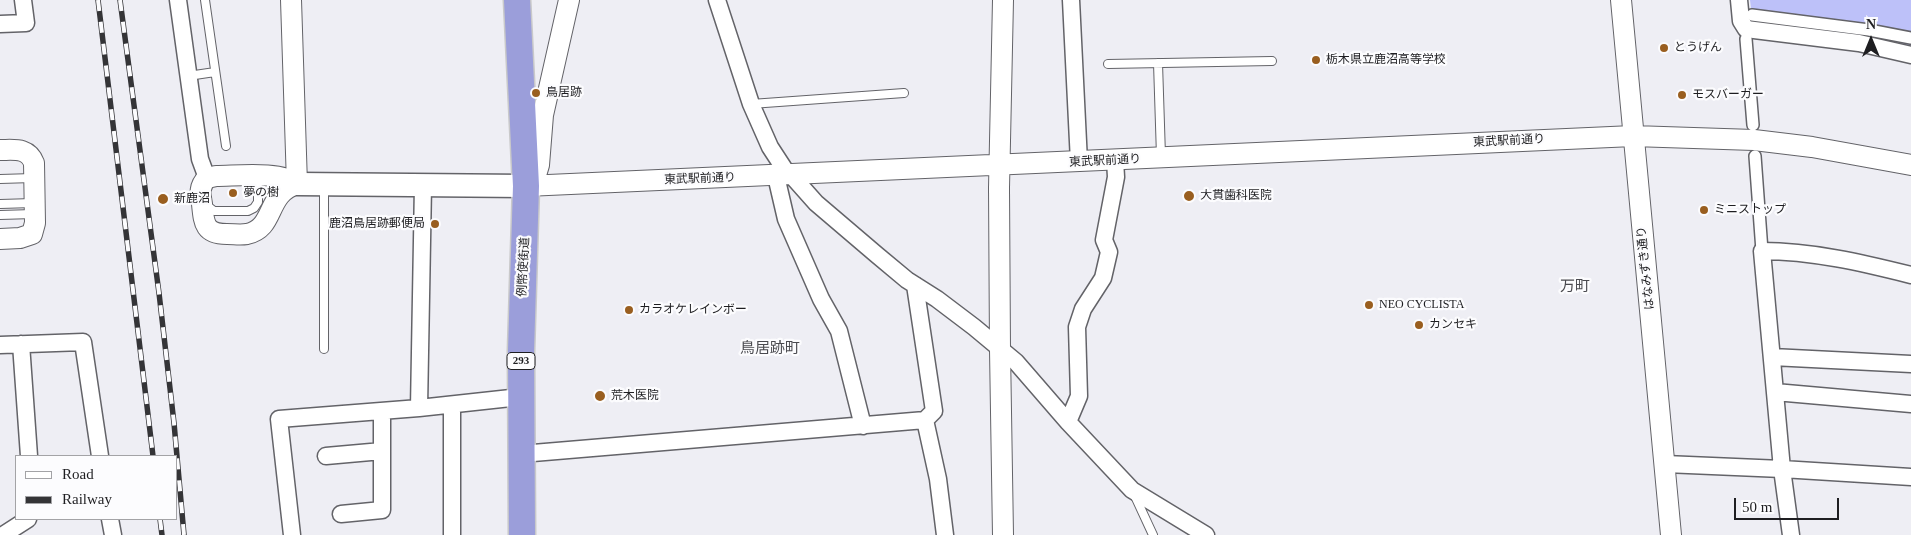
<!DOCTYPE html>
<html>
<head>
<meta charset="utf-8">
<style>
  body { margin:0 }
  #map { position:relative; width:1911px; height:535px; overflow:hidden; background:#eeeef4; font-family:"Times New Roman",serif }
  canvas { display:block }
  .legend { position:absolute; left:15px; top:455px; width:162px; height:65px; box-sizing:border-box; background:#fcfcfe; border:1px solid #a3a3a6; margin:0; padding:6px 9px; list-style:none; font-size:15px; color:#1e1e21 }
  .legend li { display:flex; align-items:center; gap:10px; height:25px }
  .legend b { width:25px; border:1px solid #a3a3a6 }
  .north { position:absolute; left:1846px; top:15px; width:50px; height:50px; -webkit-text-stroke:4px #fcfcfe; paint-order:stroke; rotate:0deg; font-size:14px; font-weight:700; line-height:20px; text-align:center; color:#1e1e21 }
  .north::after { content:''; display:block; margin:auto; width:18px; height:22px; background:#1e1e21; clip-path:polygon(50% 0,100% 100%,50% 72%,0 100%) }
  .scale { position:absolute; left:1734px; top:498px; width:105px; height:22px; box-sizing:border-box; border:2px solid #1e1e21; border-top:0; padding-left:6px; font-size:15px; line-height:18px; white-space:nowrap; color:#1e1e21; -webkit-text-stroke:4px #fcfcfe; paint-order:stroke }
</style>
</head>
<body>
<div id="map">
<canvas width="1911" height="535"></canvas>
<ul class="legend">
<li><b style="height:6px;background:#fff"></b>Road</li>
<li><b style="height:6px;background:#343437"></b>Railway</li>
</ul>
<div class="north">N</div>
<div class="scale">50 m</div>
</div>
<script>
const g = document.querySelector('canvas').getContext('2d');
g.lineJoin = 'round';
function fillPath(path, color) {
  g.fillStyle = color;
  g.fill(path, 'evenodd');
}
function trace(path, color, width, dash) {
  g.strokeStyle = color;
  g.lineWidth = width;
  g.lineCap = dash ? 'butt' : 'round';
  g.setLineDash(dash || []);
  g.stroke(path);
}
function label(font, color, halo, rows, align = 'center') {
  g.font = font + ' "Times New Roman","Noto Sans JP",serif';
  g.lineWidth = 4.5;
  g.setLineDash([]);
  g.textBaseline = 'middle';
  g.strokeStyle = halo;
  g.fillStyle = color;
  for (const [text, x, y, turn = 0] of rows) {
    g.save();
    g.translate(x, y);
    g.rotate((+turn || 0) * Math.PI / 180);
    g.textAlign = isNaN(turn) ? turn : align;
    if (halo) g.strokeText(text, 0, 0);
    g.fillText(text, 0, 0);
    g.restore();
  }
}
fillPath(new Path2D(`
  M 1750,0 L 1911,0 L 1911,47 L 1753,24 Z`), '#bdc1f9');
const service = new Path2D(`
  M 205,0 L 226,146
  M 1158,63 L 1161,156
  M 1108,64 L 1272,61
  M 188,76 L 215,72
  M 751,104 L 904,93
  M 0,179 L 33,178
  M 0,204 L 33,203
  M 206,205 L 214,211 L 248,211 L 254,208 L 258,202 L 258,187 L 251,177
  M 0,215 L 33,214
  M 324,349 L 324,186
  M 1134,494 L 1153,535`);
const pedestrian = new Path2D(`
  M 1752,15 L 1869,30 L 1911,38
  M 1746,39 L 1753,125
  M 1755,156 L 1762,251`);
const minor = new Path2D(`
  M 178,0 L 200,159 L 207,178
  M 717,0 L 751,104 L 770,147 L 785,170 L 792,176 L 816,203 L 877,255 L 907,280 L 937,299 L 974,327 L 1016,362 L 1068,422 L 1132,490 L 1206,535
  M 1071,0 L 1079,162
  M 1739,0 L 1741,21 L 1746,29 L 1859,43 L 1911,55
  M 0,24 L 26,23 L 23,0
  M 776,176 L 786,219 L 821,299 L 839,331 L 863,426
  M 915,285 L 934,411 L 925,420 L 938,479 L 945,535
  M 21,344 L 29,456
  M 0,345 L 83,342 L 100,456
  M 1772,357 L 1911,364
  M 1775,392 L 1911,404
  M 452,405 L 452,535
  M 419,408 L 423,185
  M 1068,422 L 1079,396 L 1077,327 L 1083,309 L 1103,278 L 1109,252 L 1104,240 L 1116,177 L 1115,160
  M 521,454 L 925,420
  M 326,456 L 382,451
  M 1665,464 L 1782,469 L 1911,477
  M 341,514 L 382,510 L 382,411
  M 110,519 L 113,535
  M 3,535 L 28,519
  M 292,535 L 279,419 L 419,408 L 520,397
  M 1791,535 L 1782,469 L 1762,251 C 1812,251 1863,263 1911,275`);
const tertiary = new Path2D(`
  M 291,0 L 297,184
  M 1003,0 L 999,188 L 1000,350 L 1003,535
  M 1621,0 L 1671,535
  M 0,150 C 14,150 28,147 34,163 L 35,223 L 32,234 L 20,238 L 0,239
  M 216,176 C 238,176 280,171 297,184 C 265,194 276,228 247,234 C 240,235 234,234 227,234 C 204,234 204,223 202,204 C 200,193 199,186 207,178 Z
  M 526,186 L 1633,136 L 1754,140 L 1812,147 L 1911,165
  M 526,186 L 536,175 L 539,165 L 543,115 L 569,0`);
const secondary = new Path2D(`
  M 297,184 L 526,186`);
const trunk = new Path2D(`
  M 517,0 L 526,186 L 521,351 L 522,535`);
trace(service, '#636368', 10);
trace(pedestrian, '#636368', 14);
trace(minor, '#636368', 19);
trace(tertiary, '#636368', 22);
trace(secondary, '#636368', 25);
trace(trunk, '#c9c9ca', 29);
trace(service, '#fff', 8);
trace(pedestrian, '#fff', 11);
trace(minor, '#fff', 16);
trace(tertiary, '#fff', 20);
trace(secondary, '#fff', 22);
trace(trunk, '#9b9eda', 26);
const rail = new Path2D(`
  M 98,0 L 153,456
  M 120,0 L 159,293 L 174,423 L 184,535
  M 160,519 L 162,535`);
trace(rail, '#343437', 5.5);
trace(rail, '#fcfcfe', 4, [11]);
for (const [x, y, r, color] of [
  [1664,48,5,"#995e1f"],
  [1316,60,5,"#995e1f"],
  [536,93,5,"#995e1f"],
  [1682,95,5,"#995e1f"],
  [233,193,5,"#995e1f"],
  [1189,196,6,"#995e1f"],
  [163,199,6,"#995e1f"],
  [1704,210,5,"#995e1f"],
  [435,224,5,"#995e1f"],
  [1369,305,5,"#995e1f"],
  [629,310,5,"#995e1f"],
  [1419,325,5,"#995e1f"],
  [600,396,6,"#995e1f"]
]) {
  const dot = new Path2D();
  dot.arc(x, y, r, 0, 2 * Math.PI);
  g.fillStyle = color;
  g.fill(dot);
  trace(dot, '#fcfcfe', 2);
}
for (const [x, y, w] of [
  [521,361,28]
]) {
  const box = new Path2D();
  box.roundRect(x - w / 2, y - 8.5, w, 17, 4);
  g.fillStyle = '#fcfcfe';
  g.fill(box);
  trace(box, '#1e1e21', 1);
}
label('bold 11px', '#1e1e21', null, [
  ["293",521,361]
]);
label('12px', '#1e1e21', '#fcfcfe', [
  ["とうげん",1674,48],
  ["栃木県立鹿沼高等学校",1326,60],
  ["鳥居跡",546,93],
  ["モスバーガー",1692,95],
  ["夢の樹",243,193],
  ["大貫歯科医院",1200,196],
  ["新鹿沼",174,199],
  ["ミニストップ",1714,210],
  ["鹿沼鳥居跡郵便局",425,224,"right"],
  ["NEO CYCLISTA",1379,305],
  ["カラオケレインボー",639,310],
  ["カンセキ",1429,325],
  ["荒木医院",611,396]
], 'left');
label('12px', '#1e1e21', '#fcfcfe', [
  ["東武駅前通り",1509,141,-3],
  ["東武駅前通り",1105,161,-3],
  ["東武駅前通り",700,179,-2],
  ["例幣使街道",524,267,-87],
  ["はなみずき通り",1646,268,-96]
]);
label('15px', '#4a4a4f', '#fcfcfe', [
  ["万町",1575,287],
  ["鳥居跡町",770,349]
]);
</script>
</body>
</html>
